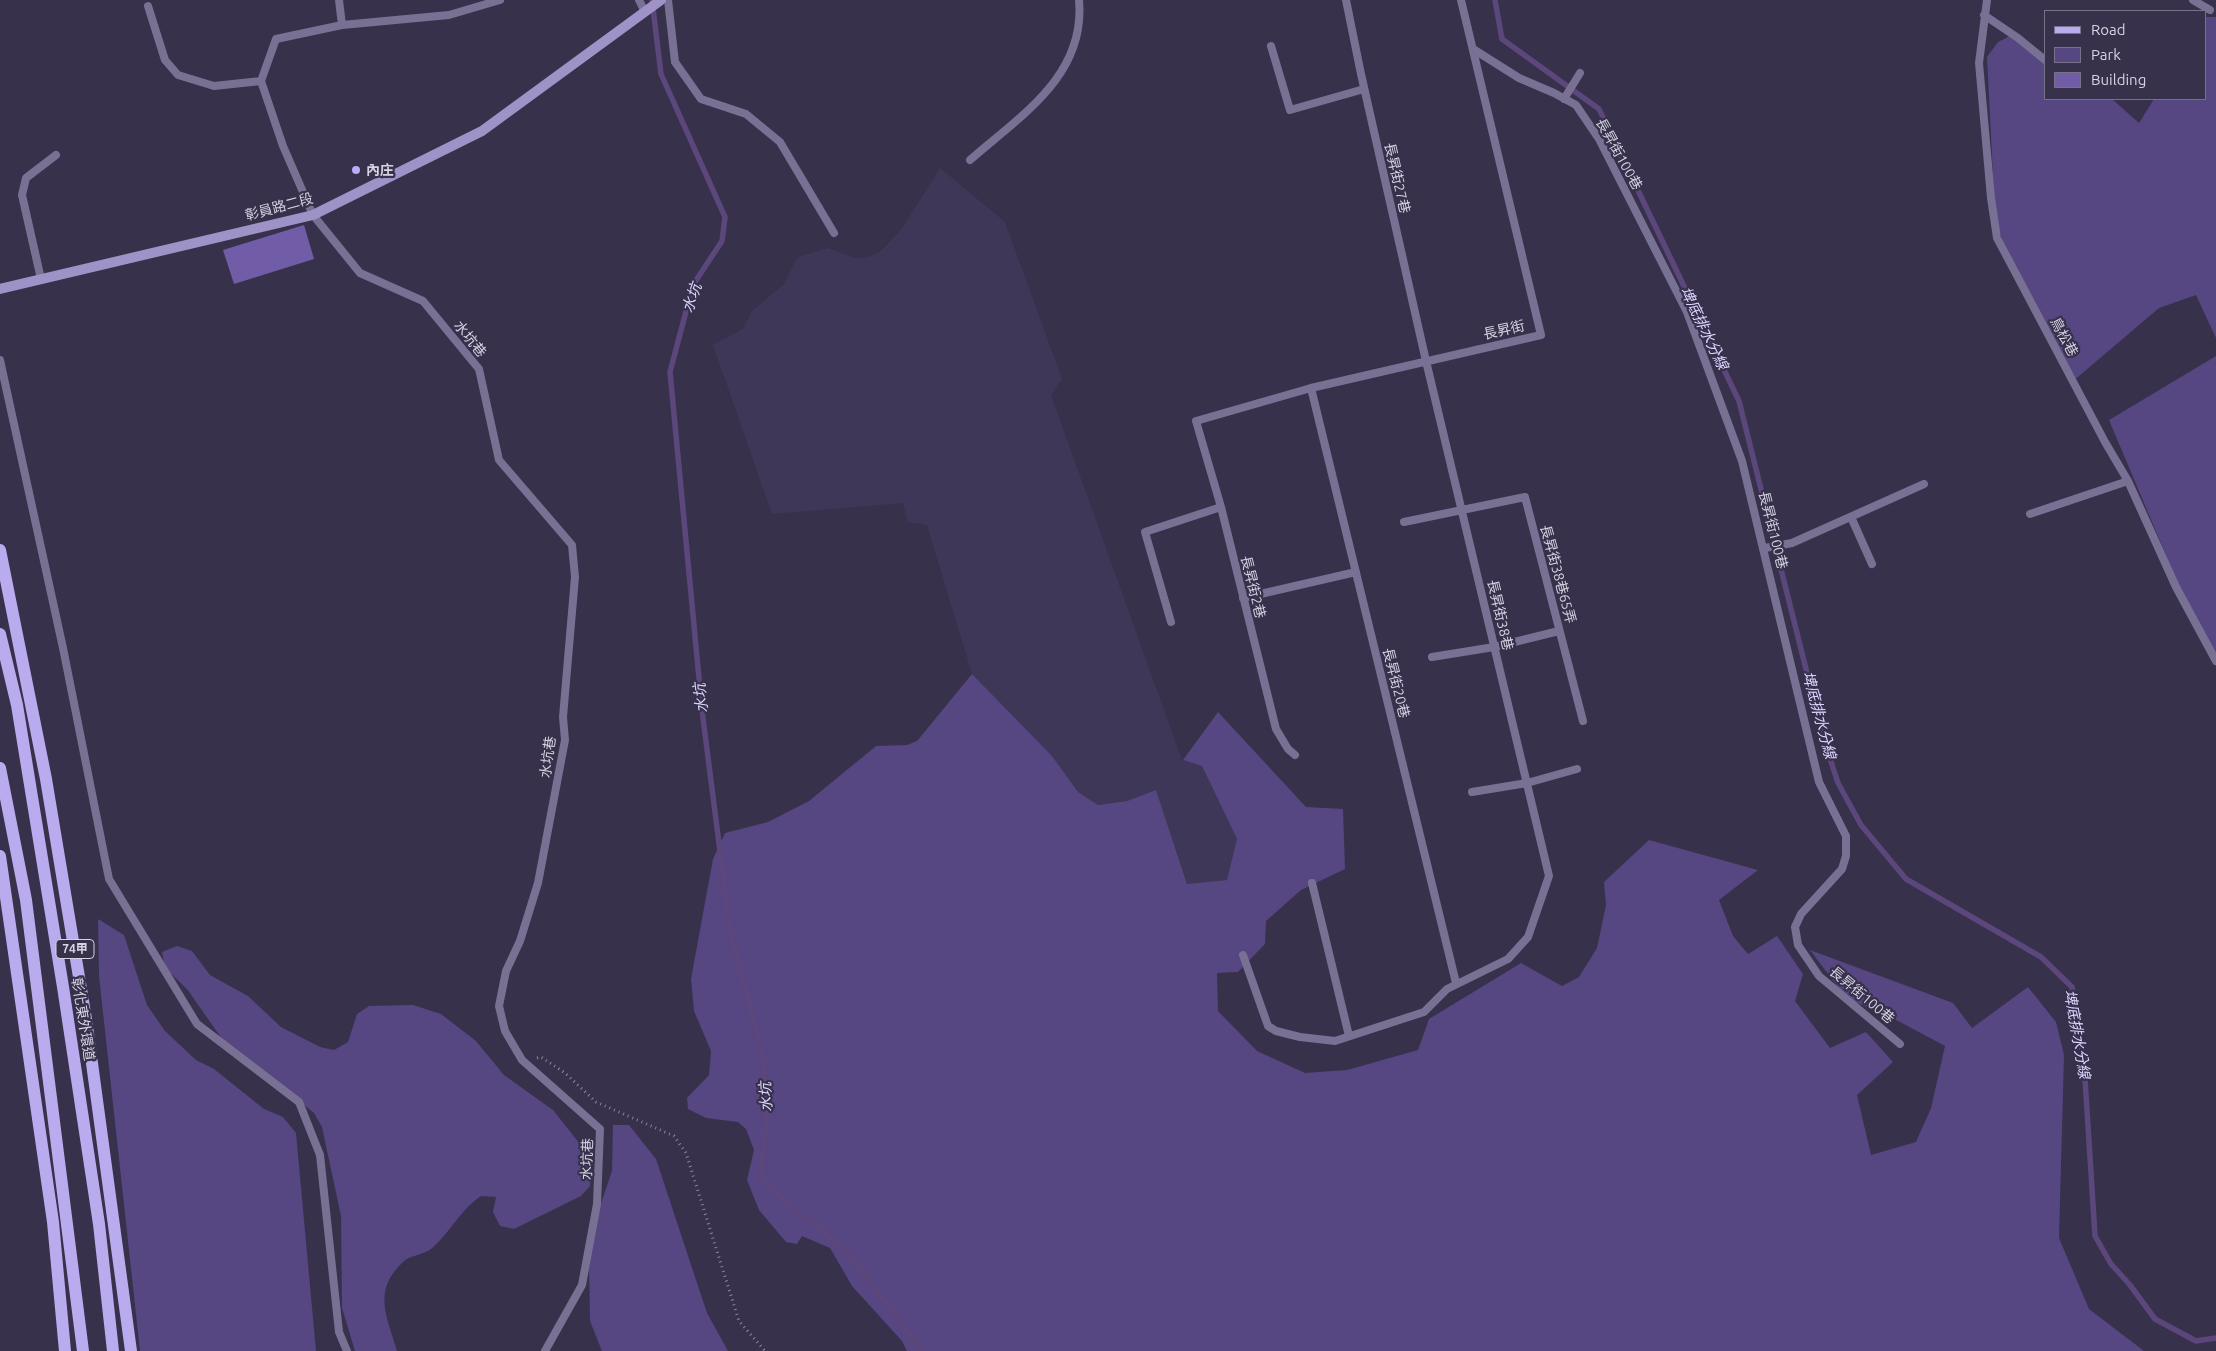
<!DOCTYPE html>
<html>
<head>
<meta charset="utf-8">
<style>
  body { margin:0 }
  #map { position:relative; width:2216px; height:1351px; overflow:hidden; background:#37314b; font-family:Ubuntu,sans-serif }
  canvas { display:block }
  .legend { position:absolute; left:2044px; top:10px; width:162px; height:90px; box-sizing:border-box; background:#37314b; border:1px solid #777288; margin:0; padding:6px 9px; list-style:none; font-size:15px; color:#d6d3e3 }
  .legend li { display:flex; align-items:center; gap:10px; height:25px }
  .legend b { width:25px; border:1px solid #777288 }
</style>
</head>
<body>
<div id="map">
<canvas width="2216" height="1351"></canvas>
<ul class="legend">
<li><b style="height:6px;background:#baabef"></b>Road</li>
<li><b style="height:14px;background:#564682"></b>Park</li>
<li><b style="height:14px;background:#715da7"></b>Building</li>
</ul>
</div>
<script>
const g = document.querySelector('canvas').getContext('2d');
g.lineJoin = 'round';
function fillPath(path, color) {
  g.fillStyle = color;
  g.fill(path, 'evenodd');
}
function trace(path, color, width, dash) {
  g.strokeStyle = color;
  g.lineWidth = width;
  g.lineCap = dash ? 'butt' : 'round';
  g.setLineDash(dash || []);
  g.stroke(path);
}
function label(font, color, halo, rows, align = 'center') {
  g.font = font + ' Ubuntu,"Noto Sans TC",sans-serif';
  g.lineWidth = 4.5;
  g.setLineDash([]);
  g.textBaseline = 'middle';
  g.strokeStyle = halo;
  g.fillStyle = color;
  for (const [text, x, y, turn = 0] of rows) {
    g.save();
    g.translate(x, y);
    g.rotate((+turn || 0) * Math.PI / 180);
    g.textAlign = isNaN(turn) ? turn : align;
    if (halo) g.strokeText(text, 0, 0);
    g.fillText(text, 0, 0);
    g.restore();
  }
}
fillPath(new Path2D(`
  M 940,168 L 1005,222 L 1062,379 L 1051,395 L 1182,760 L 1202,766 L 1237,839 L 1228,880 L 1187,884 L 1156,790 L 1127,801 L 1098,805 L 1078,792 L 1052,756 L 972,674 L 927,525 L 908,522 L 903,503 L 772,514 L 713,345 L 743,329 L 752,311 L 783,285 L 798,257 L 828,248 L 855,258 L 869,257 L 881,251 L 901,230 Z`), '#3f3758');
fillPath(new Path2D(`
  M 2206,17 L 2216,17 L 2216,338 L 2196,295 L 2159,308 L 2072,382 L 2009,263 L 1995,215 L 1987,57 L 1998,42 L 2012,35 L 2045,64 L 2045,99 L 2112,99 L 2139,123 L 2154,99 L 2205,99 Z
  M 2216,356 L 2216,659 L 2203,643 L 2109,420 Z
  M 972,674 L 1052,756 L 1078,792 L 1098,805 L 1127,801 L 1156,790 L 1187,884 L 1227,880 L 1237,839 L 1202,766 L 1183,760 L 1218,712 L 1306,807 L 1343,809 L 1345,869 L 1301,890 L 1266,921 L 1265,944 L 1238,972 L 1217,973 L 1218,1011 L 1257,1051 L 1305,1073 L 1347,1070 L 1418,1050 L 1429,1019 L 1521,963 L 1562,986 L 1579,977 L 1597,948 L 1606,905 L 1604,882 L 1649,840 L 1758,870 L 1719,900 L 1733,936 L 1748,954 L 1777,936 L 1803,974 L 1795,1001 L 1830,1048 L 1866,1032 L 1893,1062 L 1857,1095 L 1871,1155 L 1916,1142 L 1931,1108 L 1945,1046 L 1885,1014 L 1847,999 L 1810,950 L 1953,1003 L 1972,1028 L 2028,987 L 2056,1022 L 2064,1055 L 2059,1238 L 2089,1309 L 2144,1351 L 907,1351 L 902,1341 L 852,1286 L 830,1248 L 802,1236 L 797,1244 L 786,1242 L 759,1210 L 747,1180 L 754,1150 L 746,1129 L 738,1122 L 706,1118 L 688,1109 L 687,1098 L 709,1075 L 711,1051 L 694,1011 L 691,979 L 713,859 L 725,833 L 768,822 L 809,801 L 876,746 L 907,745 L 917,741 Z
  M 98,919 L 124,935 L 147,1005 L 165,1031 L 196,1060 L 214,1069 L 264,1109 L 283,1117 L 296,1133 L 316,1351 L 140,1351 L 99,976 Z
  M 177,946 L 192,951 L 210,975 L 248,996 L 281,1027 L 320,1047 L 334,1050 L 348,1042 L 357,1014 L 369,1006 L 413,1005 L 441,1014 L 476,1041 L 504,1075 L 553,1110 L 580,1144 L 592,1170 L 590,1186 L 581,1196 L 514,1229 L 500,1226 L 493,1212 L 496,1197 L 481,1196 C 460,1210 450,1233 431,1249 C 423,1255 410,1255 403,1262 C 372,1291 387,1316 397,1351 L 355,1351 L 342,1308 L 341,1216 L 322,1127 L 314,1113 L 222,1039 L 187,989 L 165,968 L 162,952 Z
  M 613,1125 L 629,1125 L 656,1159 L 707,1313 L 728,1351 L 602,1351 L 590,1321 L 589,1260 L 592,1230 L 612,1171 Z`), '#564682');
trace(new Path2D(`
  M 652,0 L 661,74 L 725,217 L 722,241 L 693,285 L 670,372 L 702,710 L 730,930 L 762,1053 L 768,1106 L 760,1179 L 848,1253 L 922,1351
  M 1495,0 L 1502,39 L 1599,109 L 1739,401 L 1823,737 L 1838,783 L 1861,825 L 1906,879 L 2041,957 L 2072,987 L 2084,1063 L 2095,1236 L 2111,1264 L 2130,1285 L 2155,1319 L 2196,1341 L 2216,1338`), '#5c477c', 5.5);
fillPath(new Path2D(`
  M 304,225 L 314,259 L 234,284 L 223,250 Z`), '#715da7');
trace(new Path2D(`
  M 537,1058 L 541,1057 L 565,1073 L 596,1102 L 674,1136 L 686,1153 L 739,1321 L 765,1351`), '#8d899d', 3, [1, 4]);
trace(new Path2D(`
  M 339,0 L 342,25
  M 639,0 L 645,12
  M 668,0 L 675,62 L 701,99 L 746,114 L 780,142 L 834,233
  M 1987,0 L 1979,63 L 1991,198 L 1997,238 L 2105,442 L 2128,481 L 2176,587 L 2216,661
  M 2193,0 L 2210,10
  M 148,6 L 165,60 L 178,75 L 214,86 L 261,81
  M 1984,15 L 2018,38 L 2045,60
  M 1271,46 L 1290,110 L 1364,89
  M 1473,49 L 1519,78 L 1554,93 L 1576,105 L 1599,139 L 1687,312 L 1742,461 L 1819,782 L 1846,836 L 1846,856 L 1842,869 L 1801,914 L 1795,927 L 1798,945 L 1819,976 L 1900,1044
  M 261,81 L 283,146 L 313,215 L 360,273 L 423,301 L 479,369 L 499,460 L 572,545 L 575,577 L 563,717 L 565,740 L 538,883 L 520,941 L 506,971 L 499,1006 L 505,1031 L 522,1060 L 600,1129 L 597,1204 L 582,1285 L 545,1351
  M 261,81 L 276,39 L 342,25 L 449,15 L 500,0
  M 1564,99 L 1580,73
  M 970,160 C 1020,116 1086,76 1079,0
  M 41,279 L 22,195 L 26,178 L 56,155
  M 0,360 L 63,648 L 109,879 L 197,1024 L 299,1102 L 320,1155 L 339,1332 L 347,1351
  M 1311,388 L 1456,983
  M 2030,514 L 2128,481
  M 1851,517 L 1872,564
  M 1404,522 L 1525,497 L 1583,721
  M 1765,548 L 1792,543 L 1924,484
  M 1243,598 L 1356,572
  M 1171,622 L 1145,532 L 1221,507
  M 1432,657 L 1494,647 L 1559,631
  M 1295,755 L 1288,749 L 1276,729 L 1221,507 L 1196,421 L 1311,388 L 1541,335 L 1461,0
  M 1472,792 L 1527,783 L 1577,769
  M 1312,883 L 1349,1036
  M 1243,955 L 1268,1026 L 1276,1031 L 1300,1037 L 1335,1041 L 1424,1012 L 1447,989 L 1508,959 L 1528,937 L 1549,876 L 1426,361 L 1361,74 L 1346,0`), '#787193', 8);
trace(new Path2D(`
  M 0,289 L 313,215 L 482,131 L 661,0`), '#9e92c7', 10);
trace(new Path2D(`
  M 0,550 L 46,779 L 86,1019 L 131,1351
  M 0,634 L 17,705 L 63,987 L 99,1224 L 113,1351
  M 0,768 L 26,900 L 83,1351
  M 0,856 L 53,1222 L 65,1351`), '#baabef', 12);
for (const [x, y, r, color] of [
  [356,170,5,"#bbaaf6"]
]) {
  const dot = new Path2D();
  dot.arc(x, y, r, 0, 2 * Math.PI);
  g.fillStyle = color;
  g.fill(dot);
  trace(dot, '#37314b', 2);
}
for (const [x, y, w] of [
  [75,949,38]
]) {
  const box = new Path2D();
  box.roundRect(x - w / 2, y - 9.5, w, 19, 4);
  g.fillStyle = '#37314b';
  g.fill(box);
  trace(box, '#d6d3e3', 1);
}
label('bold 12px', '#d6d3e3', null, [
  ["74甲",75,949]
]);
label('14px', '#d6d3e3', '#37314b', [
  ["長昇街100巷",1619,154,61],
  ["長昇街27巷",1397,178,77],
  ["彰員路二段",279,207,-15],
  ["長昇街",1504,330,-13],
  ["鳥松巷",2064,337,62],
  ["水坑巷",470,339,51],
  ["長昇街100巷",1773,530,76],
  ["長昇街38巷65弄",1558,574,75],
  ["長昇街2巷",1253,587,76],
  ["長昇街38巷",1500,615,77],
  ["長昇街20巷",1396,683,76],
  ["水坑巷",548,757,-82],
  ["長昇街100巷",1862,995,40],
  ["彰化東外環道",83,1019,81],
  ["水坑巷",587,1159,-88]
]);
label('bold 14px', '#d6d3e3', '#37314b', [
  ["內庄",366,170]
], 'left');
label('italic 15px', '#ddd5ff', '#37314b', [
  ["水坑",692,298,-71],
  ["埤底排水分線",1704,328,64],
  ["水坑",701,698,-96],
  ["埤底排水分線",1819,715,75],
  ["埤底排水分線",2077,1034,80],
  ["水坑",766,1097,-93]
]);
</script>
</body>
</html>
